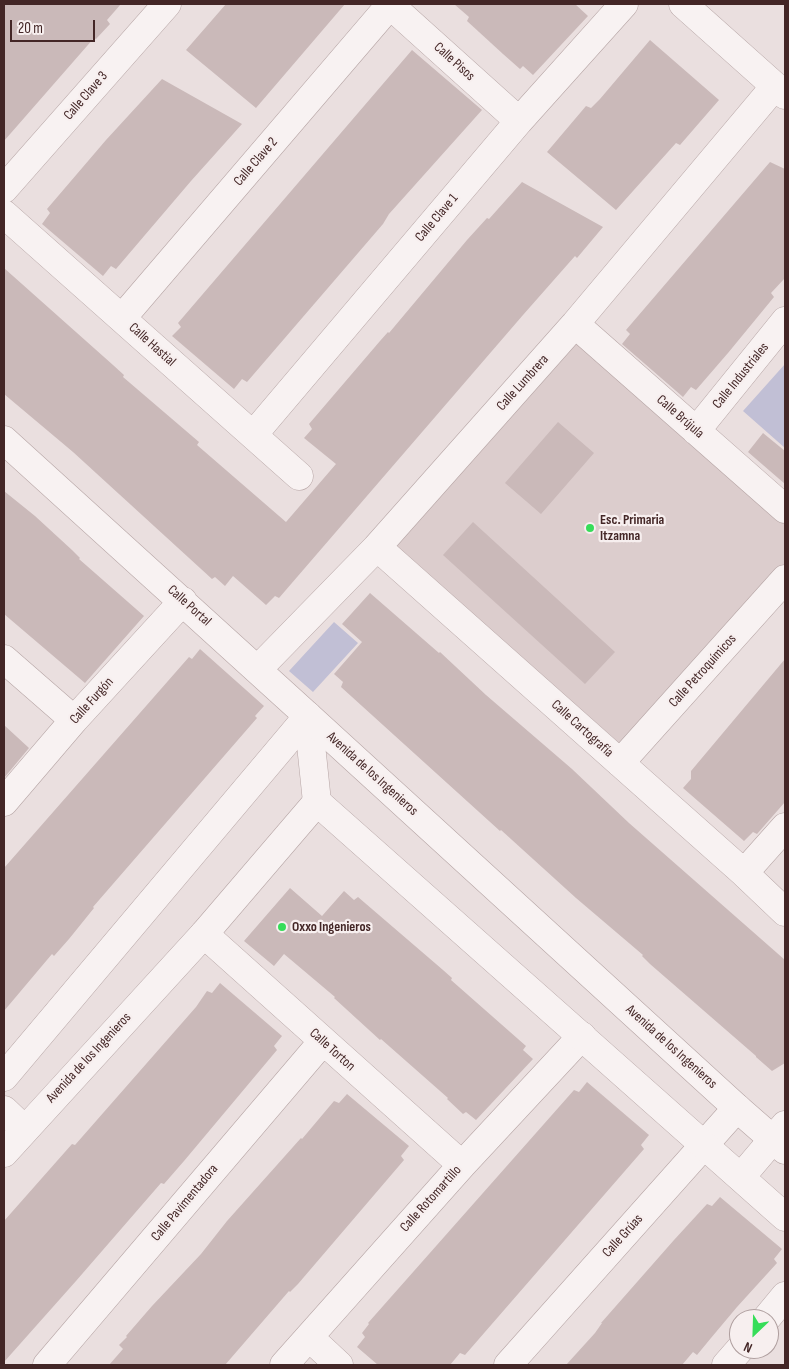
<!DOCTYPE html>
<html>
<head>
<meta charset="utf-8">
<style>
  body { margin:0 }
  #map { position:relative; width:789px; height:1369px; overflow:hidden; background:#eadfdf; font-family:"Sofia Sans Condensed",sans-serif }
  canvas { display:block }
  .frame { position:absolute; inset:0; border:5px solid #432626; pointer-events:none }
  .north { position:absolute; left:729px; top:1309px; width:50px; height:50px; box-sizing:border-box; background:#f7efef; border:1px solid #af9f9f; border-radius:50%; rotate:204deg; font-size:14px; font-weight:700; line-height:20px; text-align:center; color:#432626 }
  .north::after { content:''; display:block; margin:auto; width:18px; height:22px; background:#36dd59; clip-path:polygon(50% 0,100% 100%,50% 72%,0 100%) }
  .scale { position:absolute; left:10px; top:20px; width:85px; height:22px; box-sizing:border-box; border:2px solid #432626; border-top:0; padding-left:6px; font-size:15px; line-height:18px; white-space:nowrap; color:#432626; -webkit-text-stroke:4px #f7efef; paint-order:stroke }
</style>
</head>
<body>
<div id="map">
<canvas width="789" height="1369"></canvas>
<div class="frame"></div>
<div class="north">N</div>
<div class="scale">20 m</div>
</div>
<script>
const g = document.querySelector('canvas').getContext('2d');
g.lineJoin = 'round';
function fillPath(path, color) {
  g.fillStyle = color;
  g.fill(path, 'evenodd');
}
function trace(path, color, width, dash) {
  g.strokeStyle = color;
  g.lineWidth = width;
  g.lineCap = dash ? 'butt' : 'round';
  g.setLineDash(dash || []);
  g.stroke(path);
}
function label(font, color, halo, rows, align = 'center') {
  g.font = font + ' "Sofia Sans Condensed",sans-serif';
  g.lineWidth = 4.5;
  g.setLineDash([]);
  g.textBaseline = 'middle';
  g.strokeStyle = halo;
  g.fillStyle = color;
  for (const [text, x, y, turn = 0] of rows) {
    g.save();
    g.translate(x, y);
    g.rotate((+turn || 0) * Math.PI / 180);
    g.textAlign = isNaN(turn) ? turn : align;
    if (halo) g.strokeText(text, 0, 0);
    g.fillText(text, 0, 0);
    g.restore();
  }
}
fillPath(new Path2D(`
  M 575,324 L 785,509 L 785,579 L 620,763 L 377,547 Z`), '#dccdcd');
fillPath(new Path2D(`
  M 785,364 L 785,448 L 743,411 Z
  M 334,622 L 358,643 L 313,692 L 289,671 Z`), '#c1bfd5');
fillPath(new Path2D(`
  M 4,4 L 121,4 L 107,20 L 110,24 L 96,39 L 94,38 L 4,141 Z
  M 226,4 L 345,4 L 256,108 L 186,50 Z
  M 454,4 L 575,4 L 588,16 L 533,75 L 523,66 L 520,69 L 503,54 L 467,21 L 469,17 Z
  M 650,40 L 719,100 L 680,145 L 676,143 L 616,210 L 547,152 L 586,106 L 591,108 L 600,99 Z
  M 412,50 L 482,110 L 389,214 L 383,224 L 247,382 L 242,379 L 234,389 L 172,336 L 181,327 L 178,323 Z
  M 162,79 L 242,124 L 191,181 L 116,269 L 111,266 L 103,276 L 42,224 L 50,213 L 47,209 L 106,140 Z
  M 770,162 L 785,169 L 785,278 L 771,293 L 774,297 L 728,353 L 696,390 L 691,387 L 683,397 L 622,344 L 630,334 L 626,330 Z
  M 522,182 L 603,227 L 577,258 L 575,256 L 523,315 L 279,598 L 275,596 L 266,605 L 233,576 L 225,586 L 215,577 L 212,579 L 73,452 L 4,394 L 4,268 L 113,365 L 124,375 L 123,377 L 199,442 L 197,445 L 286,522 L 336,464 L 304,438 L 312,429 L 309,424 L 380,341 L 388,332 L 389,333 L 467,240 L 487,218 L 489,219 Z
  M 558,422 L 594,453 L 541,514 L 505,483 Z
  M 763,433 L 785,451 L 785,484 L 748,452 Z
  M 4,491 L 35,516 L 72,550 L 80,558 L 79,559 L 144,616 L 85,683 L 4,614 Z
  M 473,522 L 615,652 L 585,684 L 443,555 Z
  M 370,593 L 439,653 L 440,652 L 486,695 L 572,769 L 629,823 L 785,960 L 785,1063 L 772,1071 L 756,1057 L 756,1056 L 650,964 L 642,956 L 643,955 L 576,898 L 501,830 L 500,831 L 341,687 L 343,682 L 334,674 L 362,642 L 342,624 Z
  M 200,649 L 264,706 L 255,716 L 257,718 L 93,907 L 94,908 L 69,939 L 54,956 L 52,954 L 4,1011 L 4,868 L 189,657 L 192,659 Z
  M 785,659 L 785,802 L 757,834 L 753,832 L 744,841 L 683,788 L 691,779 L 691,771 Z
  M 4,725 L 29,748 L 4,778 Z
  M 290,888 L 322,916 L 344,891 L 354,900 L 358,897 L 443,970 L 452,978 L 451,980 L 526,1046 L 523,1050 L 533,1059 L 476,1120 L 466,1112 L 463,1114 L 447,1099 L 448,1098 L 381,1039 L 380,1040 L 334,998 L 335,997 L 284,954 L 274,966 L 244,941 Z
  M 220,983 L 282,1036 L 274,1046 L 277,1050 L 184,1161 L 164,1184 L 161,1183 L 76,1281 L 4,1362 L 4,1221 L 72,1144 L 75,1145 L 196,1007 L 207,991 L 212,993 Z
  M 587,1082 L 649,1135 L 641,1145 L 644,1149 L 465,1355 L 460,1353 L 450,1365 L 378,1365 L 357,1347 L 365,1337 L 362,1333 L 369,1324 L 368,1323 L 574,1090 L 579,1092 Z
  M 347,1094 L 409,1146 L 401,1156 L 404,1160 L 298,1284 L 290,1292 L 289,1291 L 225,1365 L 109,1365 L 123,1349 L 119,1345 L 127,1337 L 126,1336 L 152,1306 L 201,1254 L 227,1221 L 301,1138 L 302,1139 L 334,1101 L 339,1103 Z
  M 720,1197 L 782,1249 L 774,1259 L 777,1263 L 737,1307 L 711,1338 L 697,1355 L 693,1352 L 682,1365 L 566,1365 L 595,1333 L 602,1323 L 601,1323 L 674,1240 L 707,1204 L 712,1206 Z`), '#cab9b9');
const minor = new Path2D(`
  M 389,4 L 519,121
  M 683,4 L 785,95
  M 4,189 L 167,4
  M 4,214 L 299,476
  M 122,318 L 390,5
  M 575,324 L 785,509
  M 696,431 L 785,321
  M 253,435 L 519,121 L 624,4
  M 4,440 L 308,716 L 317,802
  M 377,547 L 744,873 L 785,912
  M 4,659 L 74,720
  M 258,669 L 377,547 L 575,324 L 775,86
  M 620,763 L 785,579
  M 4,802 L 74,720 L 183,601
  M 744,873 L 785,827
  M 204,934 L 462,1165
  M 4,1110 L 24,1129
  M 741,1177 L 785,1125
  M 766,1319 L 785,1296
  M 309,1337 L 339,1365
  M 47,1365 L 323,1041
  M 284,1365 L 462,1165 L 582,1036
  M 508,1365 L 737,1108
  M 726,1365 L 740,1349`);
const tertiary = new Path2D(`
  M 4,1077 L 308,716 L 737,1108 L 785,1150
  M 4,1153 L 204,934 L 317,802 L 785,1217`);
trace(minor, '#b5a4a4', 29);
trace(tertiary, '#b5a4a4', 29);
trace(minor, '#f8f2f2', 28);
trace(tertiary, '#f8f2f2', 28);
for (const [x, y, r, color] of [
  [590,528,5,"#36dd59"],
  [282,927,5,"#36dd59"]
]) {
  const dot = new Path2D();
  dot.arc(x, y, r, 0, 2 * Math.PI);
  g.fillStyle = color;
  g.fill(dot);
  trace(dot, '#f7efef', 2);
}
label('14px', '#432626', '#f7efef', [
  ["Calle Pisos",454,62,42],
  ["Calle Clave 3",86,96,-49],
  ["Calle Clave 2",256,162,-49],
  ["Calle Clave 1",437,218,-50],
  ["Calle Hastial",152,345,42],
  ["Calle Industriales",741,376,-51],
  ["Calle Lumbrera",523,383,-48],
  ["Calle Brújula",680,417,41],
  ["Calle Portal",189,606,42],
  ["Calle Petroquímicos",703,671,-48],
  ["Calle Furgón",92,701,-48],
  ["Calle Cartografía",582,729,42],
  ["Avenida de los Ingenieros",372,774,42],
  ["Avenida de los Ingenieros",671,1047,42],
  ["Calle Torton",332,1050,42],
  ["Avenida de los Ingenieros",89,1058,-47],
  ["Calle Rotomartillo",431,1199,-48],
  ["Calle Pavimentadora",185,1203,-50],
  ["Calle Grúas",623,1236,-48]
]);
label('bold 14px', '#432626', '#f7efef', [
  ["Esc. Primaria",600,520],
  ["Itzamna",600,536],
  ["Oxxo Ingenieros",292,927]
], 'left');
</script>
</body>
</html>
